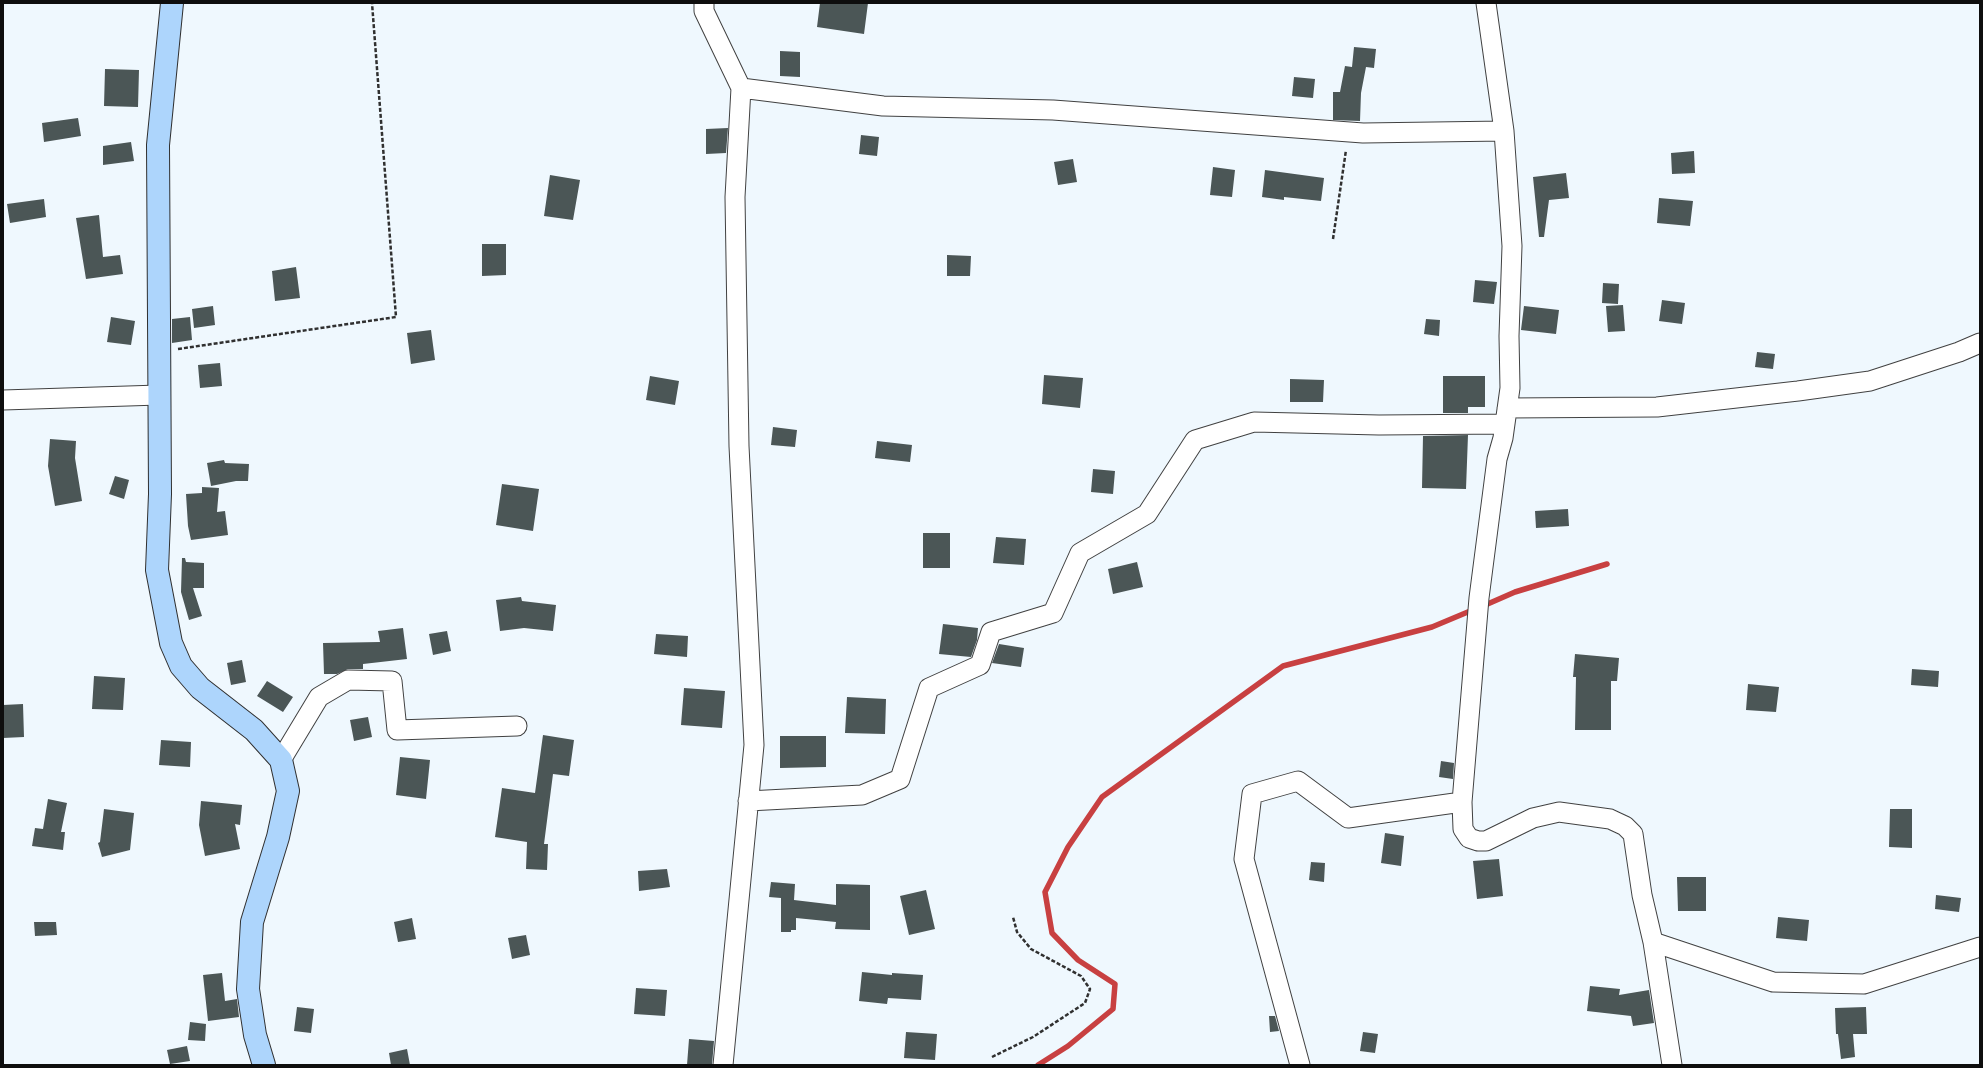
<!DOCTYPE html>
<html>
<head>
<meta charset="utf-8">
<style>
  body { margin:0 }
  #map { position:relative; width:1983px; height:1068px; overflow:hidden; background:#eff8fe; font-family:Georgia,serif }
  canvas { display:block }
  .frame { position:absolute; inset:0; border:4px solid #0e0e0e; pointer-events:none }
</style>
</head>
<body>
<div id="map">
<canvas width="1983" height="1068"></canvas>
<div class="frame"></div>
</div>
<script>
const g = document.querySelector('canvas').getContext('2d');
g.lineJoin = 'round';
function trace(path, color, width, dash) {
  g.strokeStyle = color;
  g.lineWidth = width;
  g.lineCap = dash ? 'butt' : 'round';
  g.setLineDash(dash || []);
  g.stroke(path);
}
function fillPath(path, color) {
  g.fillStyle = color;
  g.fill(path, 'evenodd');
}
trace(new Path2D(`
  M 1483,606 L 1515,592 L 1607,564
  M 1038,1065 L 1068,1046 L 1113,1009 L 1115,984 L 1078,960 L 1052,933 L 1045,892 L 1068,847 L 1102,797 L 1283,666 L 1432,627 L 1475,609`), '#c84041', 5.5);
fillPath(new Path2D(`
  M 820,3 L 868,3 L 864,34 L 817,27 Z
  M 1354,47 L 1376,49 L 1374,68 L 1366,67 L 1361,93 L 1360,121 L 1333,120 L 1333,92 L 1340,92 L 1345,66 L 1352,67 Z
  M 780,51 L 800,52 L 800,77 L 780,76 Z
  M 105,69 L 139,70 L 138,107 L 104,106 Z
  M 1294,77 L 1315,79 L 1313,98 L 1292,96 Z
  M 78,118 L 81,136 L 44,142 L 42,123 Z
  M 728,128 L 726,153 L 706,154 L 706,129 Z
  M 861,135 L 879,137 L 877,156 L 859,154 Z
  M 131,142 L 134,161 L 103,165 L 103,146 Z
  M 1694,151 L 1695,173 L 1672,174 L 1671,153 Z
  M 1073,159 L 1077,182 L 1058,185 L 1054,162 Z
  M 1213,167 L 1235,170 L 1232,197 L 1210,195 Z
  M 1265,170 L 1324,178 L 1321,201 L 1284,197 L 1284,200 L 1262,197 Z
  M 1566,173 L 1569,198 L 1549,200 L 1544,237 L 1539,237 L 1533,177 Z
  M 550,175 L 580,180 L 573,220 L 544,216 Z
  M 1659,198 L 1693,201 L 1690,226 L 1657,223 Z
  M 44,199 L 46,217 L 10,223 L 7,204 Z
  M 99,215 L 103,257 L 120,255 L 123,274 L 86,279 L 76,218 Z
  M 482,244 L 506,244 L 506,275 L 482,276 Z
  M 947,255 L 971,256 L 970,276 L 947,276 Z
  M 296,267 L 300,298 L 275,301 L 272,271 Z
  M 1475,280 L 1497,282 L 1494,304 L 1473,302 Z
  M 1603,283 L 1619,284 L 1618,304 L 1602,303 Z
  M 1662,300 L 1685,303 L 1682,324 L 1659,321 Z
  M 1623,305 L 1625,331 L 1608,332 L 1606,306 Z
  M 213,306 L 215,325 L 194,328 L 192,309 Z
  M 1524,306 L 1559,310 L 1556,334 L 1521,330 Z
  M 111,317 L 135,321 L 131,345 L 107,342 Z
  M 190,317 L 192,340 L 172,343 L 172,319 Z
  M 1426,319 L 1440,320 L 1439,336 L 1424,334 Z
  M 431,330 L 435,360 L 411,364 L 407,333 Z
  M 1757,352 L 1775,354 L 1773,369 L 1755,367 Z
  M 220,363 L 222,386 L 200,388 L 198,365 Z
  M 1044,375 L 1083,378 L 1080,408 L 1042,404 Z
  M 650,376 L 679,381 L 675,405 L 646,400 Z
  M 1443,376 L 1485,376 L 1485,407 L 1468,407 L 1468,413 L 1443,413 Z
  M 1290,379 L 1324,380 L 1323,402 L 1290,402 Z
  M 773,427 L 797,430 L 795,447 L 771,445 Z
  M 1468,435 L 1466,489 L 1422,488 L 1423,436 Z
  M 50,439 L 76,441 L 75,458 L 82,501 L 55,506 L 48,466 Z
  M 877,441 L 912,445 L 910,462 L 875,458 Z
  M 224,460 L 225,463 L 249,464 L 248,481 L 236,481 L 211,486 L 207,463 Z
  M 1093,469 L 1115,471 L 1113,494 L 1091,492 Z
  M 115,476 L 129,480 L 124,499 L 109,494 Z
  M 502,484 L 539,489 L 533,531 L 496,525 Z
  M 202,487 L 219,488 L 217,512 L 225,511 L 228,535 L 191,540 L 188,526 L 186,494 L 202,493 Z
  M 1568,509 L 1569,526 L 1536,528 L 1535,511 Z
  M 923,533 L 950,533 L 950,568 L 923,568 Z
  M 996,537 L 1026,539 L 1024,565 L 993,563 Z
  M 182,558 L 185,558 L 186,562 L 204,563 L 204,588 L 193,588 L 202,616 L 189,620 L 181,592 Z
  M 1137,562 L 1143,587 L 1113,594 L 1108,569 Z
  M 521,597 L 522,601 L 556,605 L 553,631 L 524,628 L 500,631 L 496,600 Z
  M 943,624 L 978,628 L 977,640 L 971,657 L 939,654 Z
  M 403,628 L 407,659 L 363,664 L 363,669 L 348,669 L 337,674 L 324,674 L 323,643 L 380,642 L 378,631 Z
  M 447,631 L 451,651 L 433,655 L 429,634 Z
  M 656,634 L 688,636 L 687,657 L 654,654 Z
  M 999,644 L 1024,648 L 1021,667 L 992,663 Z
  M 1575,654 L 1619,658 L 1617,681 L 1611,681 L 1611,730 L 1575,730 L 1576,677 L 1573,677 Z
  M 242,660 L 246,682 L 231,685 L 227,663 Z
  M 1912,669 L 1939,671 L 1938,687 L 1911,685 Z
  M 94,676 L 125,678 L 123,710 L 92,709 Z
  M 267,681 L 293,697 L 283,712 L 257,696 Z
  M 1748,684 L 1779,687 L 1776,712 L 1746,710 Z
  M 684,688 L 725,691 L 722,728 L 681,725 Z
  M 847,697 L 886,699 L 885,734 L 845,733 Z
  M 23,704 L 24,737 L 3,738 L 3,705 Z
  M 368,717 L 372,737 L 354,741 L 350,720 Z
  M 543,735 L 574,740 L 569,776 L 553,774 L 544,844 L 548,844 L 547,870 L 526,869 L 527,842 L 495,837 L 502,788 L 535,793 Z
  M 780,736 L 826,736 L 826,767 L 780,768 Z
  M 161,740 L 191,742 L 190,767 L 159,765 Z
  M 400,757 L 430,760 L 426,799 L 396,795 Z
  M 1441,761 L 1454,763 L 1453,779 L 1439,777 Z
  M 48,799 L 67,803 L 61,832 L 65,832 L 63,850 L 32,846 L 35,828 L 43,829 Z
  M 201,801 L 242,805 L 240,825 L 235,824 L 240,849 L 205,856 L 199,825 Z
  M 104,809 L 134,813 L 130,850 L 102,857 L 98,843 L 100,842 Z
  M 1890,809 L 1912,809 L 1912,848 L 1889,847 Z
  M 1385,833 L 1404,836 L 1401,866 L 1381,863 Z
  M 1499,859 L 1503,896 L 1477,899 L 1473,861 Z
  M 1311,862 L 1325,863 L 1324,882 L 1309,880 Z
  M 667,869 L 670,887 L 639,891 L 638,871 Z
  M 1677,877 L 1706,877 L 1706,911 L 1678,911 Z
  M 771,882 L 795,884 L 794,900 L 836,905 L 836,884 L 870,885 L 870,930 L 835,929 L 836,922 L 796,918 L 796,930 L 791,930 L 791,932 L 781,932 L 781,898 L 769,897 Z
  M 926,890 L 935,929 L 909,935 L 900,896 Z
  M 1936,895 L 1961,898 L 1959,912 L 1935,909 Z
  M 1778,917 L 1809,920 L 1807,941 L 1776,938 Z
  M 412,918 L 416,939 L 398,942 L 394,922 Z
  M 34,922 L 56,922 L 57,935 L 35,936 Z
  M 526,935 L 530,955 L 512,959 L 508,938 Z
  M 862,972 L 892,975 L 892,973 L 923,975 L 921,1000 L 888,998 L 887,1004 L 859,1001 Z
  M 222,973 L 225,1001 L 237,999 L 239,1017 L 208,1021 L 203,975 Z
  M 1590,986 L 1620,989 L 1619,995 L 1649,990 L 1654,1023 L 1633,1026 L 1631,1016 L 1587,1011 Z
  M 636,988 L 667,990 L 665,1016 L 634,1014 Z
  M 297,1007 L 314,1009 L 311,1033 L 294,1031 Z
  M 1866,1007 L 1867,1034 L 1853,1034 L 1855,1057 L 1841,1059 L 1838,1034 L 1836,1034 L 1835,1008 Z
  M 1269,1016 L 1275,1016 L 1279,1031 L 1270,1032 Z
  M 190,1022 L 206,1024 L 205,1041 L 188,1040 Z
  M 906,1032 L 937,1034 L 935,1060 L 904,1058 Z
  M 1363,1032 L 1378,1034 L 1375,1053 L 1360,1051 Z
  M 689,1039 L 714,1041 L 712,1065 L 687,1065 Z
  M 187,1046 L 190,1061 L 170,1064 L 167,1050 Z
  M 407,1049 L 410,1065 L 391,1065 L 389,1053 Z`), '#4b5656');
const street = new Path2D(`
  M 704,3 L 704,11 L 741,88 L 735,197 L 739,446 L 754,745 L 723,1065
  M 1486,3 L 1504,131 L 1512,246 L 1509,336 L 1510,388 L 1503,438 L 1497,459 L 1479,598 L 1462,802 L 1463,829 L 1469,838 L 1478,841 L 1486,841 L 1533,818 L 1559,812 L 1610,819 L 1625,826 L 1633,834 L 1642,895 L 1653,942 L 1773,982 L 1864,984 L 1980,947
  M 741,88 L 883,106 L 1053,110 L 1363,133 L 1504,131
  M 3,400 L 159,395
  M 1507,408 L 1657,407 L 1798,391 L 1870,381 L 1959,352 L 1980,343
  M 281,760 L 319,697 L 348,680 L 392,681 L 397,730 L 517,726
  M 748,801 L 862,795 L 900,779 L 929,688 L 980,665 L 991,632 L 1053,613 L 1080,553 L 1147,514 L 1195,440 L 1254,422 L 1379,425 L 1505,424
  M 1653,942 L 1672,1065
  M 1300,1065 L 1244,859 L 1252,794 L 1298,781 L 1348,818 L 1462,802`);
const secondary = new Path2D(`
  M 172,3 L 158,145 L 160,494 L 157,570 L 171,643 L 181,666 L 200,688 L 254,730 L 281,760 L 288,791 L 278,837 L 252,922 L 248,989 L 255,1035 L 264,1065`);
trace(street, '#414141', 21);
trace(secondary, '#303030', 24);
trace(new Path2D(`
  M 1333,239 L 1346,150
  M 178,349 L 396,317 L 372,3
  M 992,1057 L 1033,1037 L 1085,1003 L 1090,989 L 1081,976 L 1031,949 L 1017,932 L 1013,917`), '#303030', 2.5, [4, 2]);
trace(street, '#fff', 19);
trace(secondary, '#add5fc', 22);
</script>
</body>
</html>
